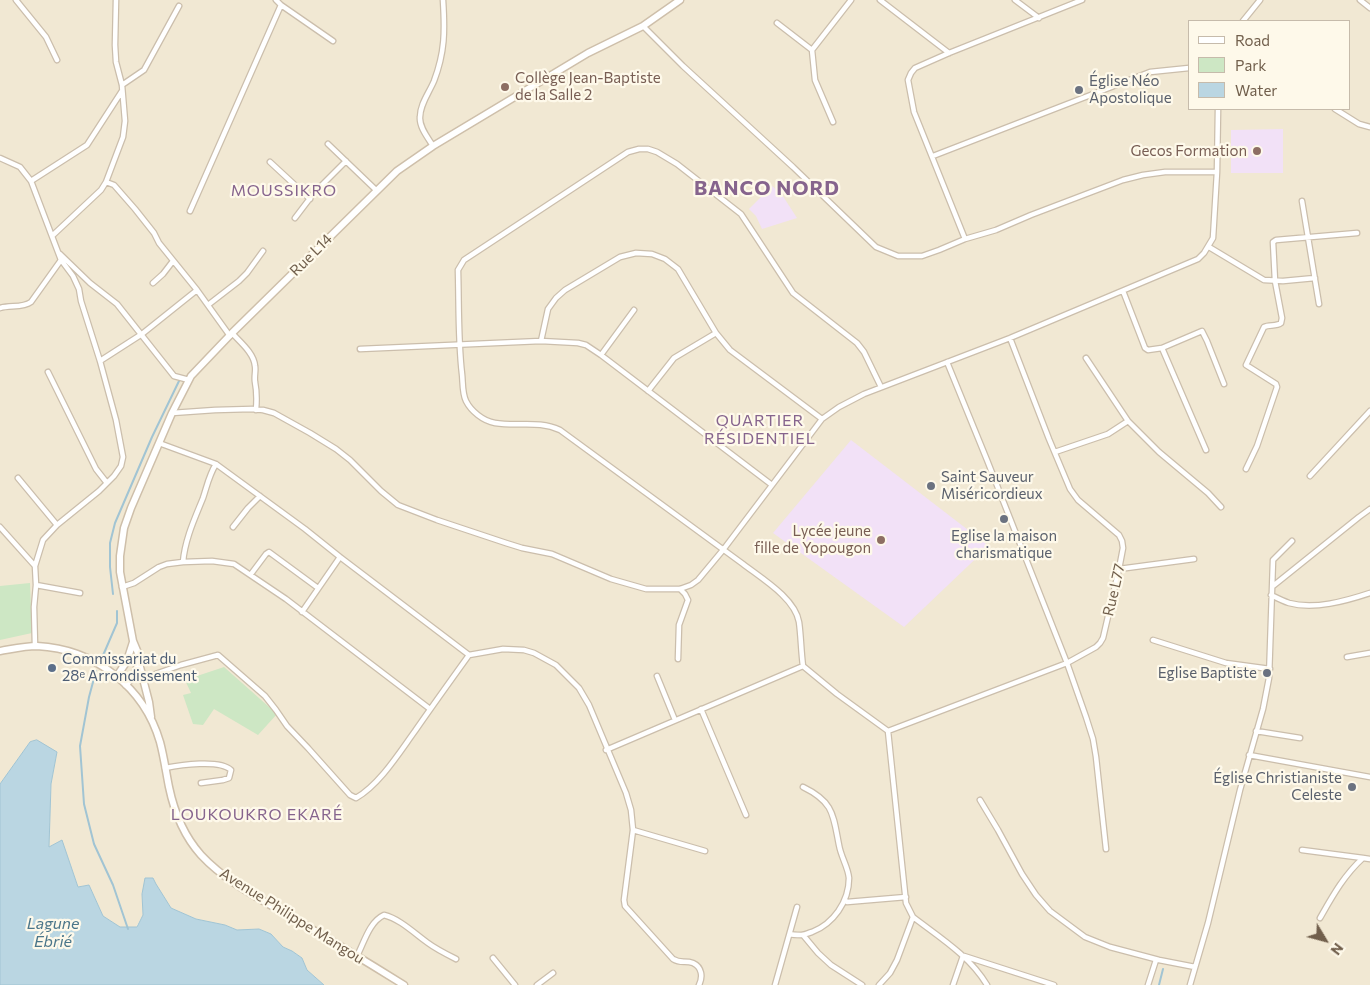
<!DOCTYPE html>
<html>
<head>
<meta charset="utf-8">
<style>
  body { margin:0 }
  #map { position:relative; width:1370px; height:985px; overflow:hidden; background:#faf5e4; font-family:Commissioner,sans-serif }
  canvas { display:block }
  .legend { position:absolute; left:1188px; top:20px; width:162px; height:90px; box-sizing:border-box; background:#fef9ea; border:1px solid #c6bbab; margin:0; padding:6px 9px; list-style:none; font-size:15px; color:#715f4c }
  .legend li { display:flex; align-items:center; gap:10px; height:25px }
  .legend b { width:25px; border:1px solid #c6bbab }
  .north { position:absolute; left:1300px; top:915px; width:50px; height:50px; -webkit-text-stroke:4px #fef9ea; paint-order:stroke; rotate:127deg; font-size:14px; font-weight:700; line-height:20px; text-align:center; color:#715f4c }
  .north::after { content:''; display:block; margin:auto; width:18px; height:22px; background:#715f4c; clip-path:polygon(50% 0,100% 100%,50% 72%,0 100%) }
</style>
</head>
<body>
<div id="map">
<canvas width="1370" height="985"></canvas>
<ul class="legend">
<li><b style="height:6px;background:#fff"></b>Road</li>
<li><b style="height:14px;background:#cde7c4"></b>Park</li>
<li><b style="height:14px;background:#bad6e2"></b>Water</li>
</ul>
<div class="north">N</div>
</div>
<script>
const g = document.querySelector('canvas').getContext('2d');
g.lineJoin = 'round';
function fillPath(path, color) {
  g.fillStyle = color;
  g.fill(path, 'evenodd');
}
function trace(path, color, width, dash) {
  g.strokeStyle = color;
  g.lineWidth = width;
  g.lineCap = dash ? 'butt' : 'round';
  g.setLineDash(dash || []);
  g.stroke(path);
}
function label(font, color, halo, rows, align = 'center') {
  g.font = font + ' Commissioner,sans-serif';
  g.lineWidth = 4.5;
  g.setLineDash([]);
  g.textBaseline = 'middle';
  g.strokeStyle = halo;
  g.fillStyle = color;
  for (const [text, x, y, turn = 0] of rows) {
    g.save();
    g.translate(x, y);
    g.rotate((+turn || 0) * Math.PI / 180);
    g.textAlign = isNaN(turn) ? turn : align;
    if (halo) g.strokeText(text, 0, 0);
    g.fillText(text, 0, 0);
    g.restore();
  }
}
fillPath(new Path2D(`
  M 0,0 L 1370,0 L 1370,985 L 324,985 L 307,970 L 302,958 L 292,951 L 283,947 L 271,934 L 259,929 L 237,930 L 225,925 L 196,919 L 171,908 L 156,884 L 153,878 L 142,894 L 143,915 L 136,927 L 120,927 L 103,916 L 89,885 L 78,887 L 62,841 L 49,847 L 51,784 L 57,752 L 30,742 L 0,784 ZM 1189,21 L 1349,21 L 1349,109 L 1189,109 Z`), '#f1e8d3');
fillPath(new Path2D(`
  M 1283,129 L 1283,173 L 1231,173 L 1231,130 Z
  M 772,186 L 778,191 L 779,190 L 797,218 L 762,229 L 756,216 L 749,209 Z
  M 851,440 L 989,546 L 904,627 L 773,533 Z`), '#f2e1f7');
fillPath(new Path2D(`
  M 30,583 L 32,633 L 0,640 L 0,586 Z
  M 224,667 L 277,714 L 258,735 L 214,709 L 203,725 L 193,724 L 183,695 L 191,693 L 185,680 Z`), '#cde7c4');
const water = new Path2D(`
  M 37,740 L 57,752 L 51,784 L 49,847 L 62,840 L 78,887 L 89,885 L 103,916 L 120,927 L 137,927 L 143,915 L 142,894 L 145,878 L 153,878 L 156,884 L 171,908 L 196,919 L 225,925 L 237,930 L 259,929 L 271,934 L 283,947 L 292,951 L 302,958 L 307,970 L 324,985 L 0,985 L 0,784 L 30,742 Z`);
fillPath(water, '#bad6e2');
trace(water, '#a1c4d3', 1);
trace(new Path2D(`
  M 113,594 L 110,567 L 110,543 L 115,523 L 152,437 L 179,381
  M 101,660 L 117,623 L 117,611
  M 96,671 L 89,697 L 80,746 L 84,804 L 94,844 L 113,885 L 128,929
  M 1159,985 L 1163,969`), '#a1c4d3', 2);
const street = new Path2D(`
  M 16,0 L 46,37 L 57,60
  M 880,0 L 949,53
  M 1015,0 L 1039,18
  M 1360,0 L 1370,8
  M 281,5 L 333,41
  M 1243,21 L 1260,0
  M 777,23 L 812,50
  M 643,26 L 683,66 L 793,167 L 876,247 L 898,256 L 922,256 L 939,250 L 965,239 L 996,230 L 1031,215 L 1123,180 L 1143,175 L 1165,172 L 1217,172
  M 122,85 L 144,70 L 179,6
  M 1335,109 L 1359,124 L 1370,127
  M 833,122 L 815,80 L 812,50 L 851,0
  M 328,144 L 376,190
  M 433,146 C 428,138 419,127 420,117 C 420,104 429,93 434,81 C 445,52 445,31 443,0
  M 933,156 L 1150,72 L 1189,68
  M 0,158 L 20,167 L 31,181 L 61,260 L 73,276 L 79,289 L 81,301 L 100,361 L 116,420 L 123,457 L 121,466 L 114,476 L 99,491 L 57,525
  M 270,162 L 310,199
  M 31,181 L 87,145 L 122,91
  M 106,182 L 114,185 L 135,209 L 154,233 L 159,243 L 197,290
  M 1302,201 L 1319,304
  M 190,211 L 281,5 L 276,0
  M 295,218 L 314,193 L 346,161
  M 52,236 L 101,190 L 106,182 L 123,137 L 125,121 L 122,85 L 116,62 L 115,45 L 116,0
  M 965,239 L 914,112 L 908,80 L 911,73 L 915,68 L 949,53 L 1082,0
  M 1209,247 L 1264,280 L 1283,281 L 1315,278
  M 60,254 L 90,283 L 117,304 L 174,376 L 189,380
  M 153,283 L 163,274 L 173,261
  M 1123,291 L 1145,348 L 1148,350 L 1162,348 L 1206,450
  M 208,305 L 239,281 L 247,273 L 263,251
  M 0,308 C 10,305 23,308 31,302 L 61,260
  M 232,333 C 240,342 254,353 255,366 C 256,371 254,376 255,382 C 257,392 257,399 256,410
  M 541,341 L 548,309 L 556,298 L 565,290 L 620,257 L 636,253 L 652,254 L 665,259 L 678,269 L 716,333 L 730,350 L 822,419
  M 1162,348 L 1202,331 L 1207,341 L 1224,384
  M 360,349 L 541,341 L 578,343 L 586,345 L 601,355 L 772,485
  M 601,355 L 634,310
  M 100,361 L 142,334 L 197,290 L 230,336
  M 947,362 L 987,460 L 1067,663 L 1086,717 L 1093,739 L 1096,757 L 1106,849
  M 48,372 L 96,469 L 107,483
  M 881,387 L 864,352 L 857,343 L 793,293 L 741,214 L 677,164 L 657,152 L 648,149 L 639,149 L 628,152 L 464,260 L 458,270 C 459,305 458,340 462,374 C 463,382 462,393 466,401 C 471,411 483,421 495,423 C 518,427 538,420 560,430 L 743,564 C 761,578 795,598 799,622 C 801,636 801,651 803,666 L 837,694 L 888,731 L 906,903 L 913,917 C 939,937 970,956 987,985
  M 648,391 L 674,358 L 716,333
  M 172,413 L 215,410 L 252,409 L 263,410 L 274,413 L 310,433 L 336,449 L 350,460 L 381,491 L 398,505 L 437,520 L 506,543 L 522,548 L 552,554 L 611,579 L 646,589 L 680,589 L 691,585 L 698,580 L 723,550 L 822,419 L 839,407 L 864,394 L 1010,338 L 1198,259 L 1204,253 L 1213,238 L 1217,172 L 1218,109
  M 1128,421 L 1159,452 L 1208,493 L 1221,507
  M 159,443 L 216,464 L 305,529 L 340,557 L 469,655
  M 1055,452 L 1108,434 L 1128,421 L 1086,358
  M 1246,469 L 1257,446 L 1277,387 L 1276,384 L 1246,365 L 1264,327 C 1269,324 1276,327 1281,323 L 1282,318 L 1275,281 L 1273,242 L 1276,240 L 1357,233
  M 1310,476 L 1370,411
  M 18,478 L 57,525 L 43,540 L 35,566 L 36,585 L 34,607 L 35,646
  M 0,527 L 35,566
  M 233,527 L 248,508 L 260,496
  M 183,562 C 185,539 195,518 203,498 C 207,486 209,475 216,464
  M 1119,569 L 1194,559
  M 251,574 L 266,554 L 269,552 L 318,588
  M 36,585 L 80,593
  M 1273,586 L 1359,517 L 1370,509
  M 122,587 L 134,583 L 159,567 L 167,564 L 183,562 L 212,561 L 234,564 L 286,599 L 430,709
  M 1271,595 C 1277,598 1283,601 1289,603 C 1314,610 1346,601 1370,593
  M 302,612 L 340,557
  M 1153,640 L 1226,663 L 1270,669
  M 1347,657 L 1370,653
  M 678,659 L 679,625 L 688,600 L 685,594 L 680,589
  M 657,676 L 675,720
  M 144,678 L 181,665 L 218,655 L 265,696 L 276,710 L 287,726 L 308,748 L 350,795 L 356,798 C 380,784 399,753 415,731 C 433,705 451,680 469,655 L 503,649 L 524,650 L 534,653 L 556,665 L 579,688 L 589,705 L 626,793 L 631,810 L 633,830 L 624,900 L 625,906 L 673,959 C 681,964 685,960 693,963 C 702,967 703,977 699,985
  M 701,709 L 746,815
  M 888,731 L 1067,663 L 1096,647 L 1100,643 L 1103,638 L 1119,569 L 1123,548 L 1122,541 L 1119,535 L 1078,500 L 1070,489 L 1049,439 L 1010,338
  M 1256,731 L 1300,738
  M 606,750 L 803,666
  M 1249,755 L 1370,777
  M 165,768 C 180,765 220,759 231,770 L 229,778 L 223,780 L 201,783
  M 980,800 L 998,830 L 1022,874 L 1036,895 L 1050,911 L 1085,937 L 1110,947 L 1159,960 L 1195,967
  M 633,830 L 705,851
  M 1302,850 L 1363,858
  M 845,900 L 847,902 L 906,897
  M 1320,918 C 1332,897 1344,875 1363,858 L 1370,859
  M 790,934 C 793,935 797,935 801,935 C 805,935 808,933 812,932 C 833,924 849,902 849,878 C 848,867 841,857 839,845 C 833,815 834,802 803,787
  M 803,935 L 818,953 L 831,965 L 862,985
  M 357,956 C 364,943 369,922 384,915 C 400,919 414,933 428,943 C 436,949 446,954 456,959
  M 964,956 L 1054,985
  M 493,958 L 515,985
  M 537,985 L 553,973
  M 775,985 L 797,907
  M 879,985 L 890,973 L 897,960 L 913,917
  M 953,985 L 963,956
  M 1148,985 L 1156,960
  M 1190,985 L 1208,923 L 1240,790 L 1263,709 L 1269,678 L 1273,560 L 1292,541`);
const secondary = new Path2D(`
  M 0,651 C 12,649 25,646 37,646 C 95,649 144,687 160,742 C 164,757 166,772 169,787 C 174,811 184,836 201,855 C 225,881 260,899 291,917 C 329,939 367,962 404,985
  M 139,663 L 149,702 L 151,717
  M 117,676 L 127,661 L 133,642
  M 126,685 L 136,671 L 139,662 L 138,653 L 133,641 L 120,572 L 120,556 L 124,528 L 131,508 L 172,413 L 191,376 L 232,333 L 397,171 L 433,146 L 588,53 L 643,26 L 680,0`);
trace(street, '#cbbeac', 7);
trace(secondary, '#cebfaa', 9);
trace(street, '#fff', 4.5);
trace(secondary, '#fff', 6);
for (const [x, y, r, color] of [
  [505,87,5,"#8d6e63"],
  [1079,90,5,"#6b7280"],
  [1257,151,5,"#8d6e63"],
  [931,486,5,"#6b7280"],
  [1004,519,5,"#6b7280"],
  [881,540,5,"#8d6e63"],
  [52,668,5,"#5c6f8a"],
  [1267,673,5,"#6b7280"],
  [1352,787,5,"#6b7280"]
]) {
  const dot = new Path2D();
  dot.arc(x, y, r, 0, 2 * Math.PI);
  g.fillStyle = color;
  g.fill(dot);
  trace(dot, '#fef9ea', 2);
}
label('15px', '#785e54', '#fef9ea', [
  ["Collège Jean-Baptiste",515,78,"left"],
  ["de la Salle 2",515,95,"left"],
  ["Gecos Formation",1247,151],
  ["Lycée jeune",871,531],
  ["fille de Yopougon",871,548]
], 'right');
label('15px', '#5b616d', '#fef9ea', [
  ["Église Néo",1089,81],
  ["Apostolique",1089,98],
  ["Saint Sauveur",941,477],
  ["Miséricordieux",941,494],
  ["Eglise la maison",1004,536,"center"],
  ["charismatique",1004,553,"center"],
  ["Eglise Baptiste",1257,673,"right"],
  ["Église Christianiste",1342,778,"right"],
  ["Celeste",1342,795,"right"]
], 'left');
label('15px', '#715f4c', '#fef9ea', [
  ["Rue L14",311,255,-45],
  ["Rue L77",1114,590,-77],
  ["Avenue Philippe Mangou",292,916,32]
]);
label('15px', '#4e5e75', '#fef9ea', [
  ["Commissariat du",62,659],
  ["28ᵉ Arrondissement",62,676]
], 'left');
g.letterSpacing = '1px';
label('16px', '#86648d', '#fef9ea', [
  ["MOUSSIKRO",284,191],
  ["QUARTIER",760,421],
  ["RÉSIDENTIEL",760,439],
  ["LOUKOUKRO EKARÉ",257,815]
]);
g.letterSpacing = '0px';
label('italic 16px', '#4b768a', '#fef9ea', [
  ["Lagune",53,924],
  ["Ébrié",53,942]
]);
g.letterSpacing = '1px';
label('bold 20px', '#86648d', '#fef9ea', [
  ["BANCO NORD",767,188]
]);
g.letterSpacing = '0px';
</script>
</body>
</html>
